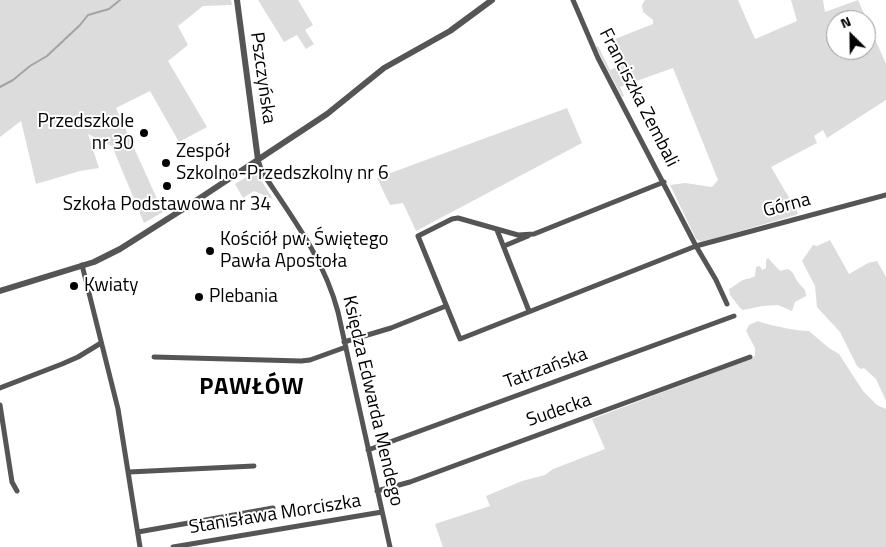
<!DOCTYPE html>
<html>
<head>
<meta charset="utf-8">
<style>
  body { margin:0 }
  #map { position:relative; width:886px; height:547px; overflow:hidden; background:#fff; font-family:"Titillium Web",sans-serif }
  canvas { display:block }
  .north { position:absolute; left:826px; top:10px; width:50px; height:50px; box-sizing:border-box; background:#fff; border:1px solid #999; border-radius:50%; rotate:337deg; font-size:14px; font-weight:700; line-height:20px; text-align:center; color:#000 }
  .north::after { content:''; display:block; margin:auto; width:18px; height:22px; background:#000; clip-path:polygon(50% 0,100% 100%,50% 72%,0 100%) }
</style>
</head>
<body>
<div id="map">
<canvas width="886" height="547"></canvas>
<div class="north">N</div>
</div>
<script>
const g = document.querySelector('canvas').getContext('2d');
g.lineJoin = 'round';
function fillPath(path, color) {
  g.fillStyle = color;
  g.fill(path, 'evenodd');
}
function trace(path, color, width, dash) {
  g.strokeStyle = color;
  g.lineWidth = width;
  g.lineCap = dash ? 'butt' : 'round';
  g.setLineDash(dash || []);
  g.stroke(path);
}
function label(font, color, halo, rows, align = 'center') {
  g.font = font + ' "Titillium Web",sans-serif';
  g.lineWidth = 4;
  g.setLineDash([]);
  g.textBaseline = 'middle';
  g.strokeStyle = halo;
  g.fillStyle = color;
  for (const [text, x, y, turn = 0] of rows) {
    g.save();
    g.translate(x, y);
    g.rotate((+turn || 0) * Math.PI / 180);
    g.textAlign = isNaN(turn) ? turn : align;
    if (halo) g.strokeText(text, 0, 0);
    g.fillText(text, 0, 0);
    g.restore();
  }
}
fillPath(new Path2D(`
  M 0,0 L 231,0 L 232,5 L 203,6 L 178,26 L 188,45 L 168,61 L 207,127 L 179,142 L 150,91 L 116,108 L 163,212 L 144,223 L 112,146 L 88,134 L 99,168 L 80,171 L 36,184 L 21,121 L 0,137 Z
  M 258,0 L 298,0 L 313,25 L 305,30 L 314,44 L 306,49 L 297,35 L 284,42 Z
  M 645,0 L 738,0 L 755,39 L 797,21 L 791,0 L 823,0 L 825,12 L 858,0 L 886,64 L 886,100 L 827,138 L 823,130 L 814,136 L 817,143 L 771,167 L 798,213 L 796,215 L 702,242 L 696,239 L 670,185 L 685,183 L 712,187 L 718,180 L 673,68 L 620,87 L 624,96 L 622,97 L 596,47 L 598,46 L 610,70 L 624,64 L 615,39 L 653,24 L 653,20 L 643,12 L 642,5 ZM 836,20 L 866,20 L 866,50 L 836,50 Z
  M 567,108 L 582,143 L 416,231 L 403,203 L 390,205 L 377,178 Z
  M 253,173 L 257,174 L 273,199 L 254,191 L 243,198 L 235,184 Z
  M 830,240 L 849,274 L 868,263 L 877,261 L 886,277 L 886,401 L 876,379 L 864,368 L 861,369 L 857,366 L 840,332 L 817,307 L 815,286 L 802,261 L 813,245 L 817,246 Z
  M 768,258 L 780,271 L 788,269 C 795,273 794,277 798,282 C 802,288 806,288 806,296 L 795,302 L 792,311 L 778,305 L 763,306 L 743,310 L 740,308 L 730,295 L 729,289 C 734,287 738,282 743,280 C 748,278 751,279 755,276 L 756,267 L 760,266 L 762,270 L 766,268 L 766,260 Z
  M 758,321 C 762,324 803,332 809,331 L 829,348 L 839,354 L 863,391 L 877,405 L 886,409 L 886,547 L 443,547 L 435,524 L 490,506 L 486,496 L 522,481 L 545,475 L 553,469 L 605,449 L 592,419 L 753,358 L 755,355 L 755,348 L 746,331 L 749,325 Z`), '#dcdcdc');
trace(new Path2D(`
  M 0,87 L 13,80 L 30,66 L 47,56 L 80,25 L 88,15 L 109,9 L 120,0`), '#a3a3a3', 2);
trace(new Path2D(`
  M 573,0 L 598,58 L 696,246 L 716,280 L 727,304
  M 258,160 L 262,172 C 292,217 324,259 338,312 L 390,547
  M 664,182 L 534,234 L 518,235 L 458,218 L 452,219 L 418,236 L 460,339 L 696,246 L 886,195
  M 497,230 L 529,311
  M 504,246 L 528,236
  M 82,265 L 118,409 L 140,547
  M 344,342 L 391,328 L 446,306
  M 154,357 L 301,361 L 310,360 L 346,347
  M 0,388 L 62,364 L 78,357 L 101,343
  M 0,405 L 12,482 L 17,491
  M 368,450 L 734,316
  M 129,472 L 254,466
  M 377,491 L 410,482 L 750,357
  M 138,532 L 273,508
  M 173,547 L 382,512`), '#555', 5);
trace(new Path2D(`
  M 237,0 L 258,160
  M 0,291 L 94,262 L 120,249 L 188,206 L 327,114 L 384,68 L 450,31 L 492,0`), '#555', 6);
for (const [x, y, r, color] of [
  [144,133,5,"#000"],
  [166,163,5,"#000"],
  [167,186,5,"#000"],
  [210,251,5,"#000"],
  [74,286,5,"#000"],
  [199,297,5,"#000"]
]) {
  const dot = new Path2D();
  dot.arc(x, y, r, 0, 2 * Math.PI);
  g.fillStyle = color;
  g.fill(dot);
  trace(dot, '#fff', 2);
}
label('19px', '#000', '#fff', [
  ["Pszczyńska",262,78,82],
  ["Franciszka Zembali",638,98,63],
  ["Górna",787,206,-15],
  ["Tatrzańska",546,369,-20],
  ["Księdza Edwarda Mendego",372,401,77],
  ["Sudecka",559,411,-19],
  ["Stanisława Morciszka",275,515,-9]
]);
label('19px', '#000', '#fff', [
  ["Przedszkole",134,122,"right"],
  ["nr 30",134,144,"right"],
  ["Zespół",176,152],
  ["Szkolno-Przedszkolny nr 6",176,174],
  ["Szkoła Podstawowa nr 34",167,205,"center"],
  ["Kościół pw. Świętego",220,240],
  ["Pawła Apostoła",220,262],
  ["Kwiaty",84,286],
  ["Plebania",209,297]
], 'left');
g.letterSpacing = '1px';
label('bold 24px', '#000', '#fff', [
  ["PAWŁÓW",252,388]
]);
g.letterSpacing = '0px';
</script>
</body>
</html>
